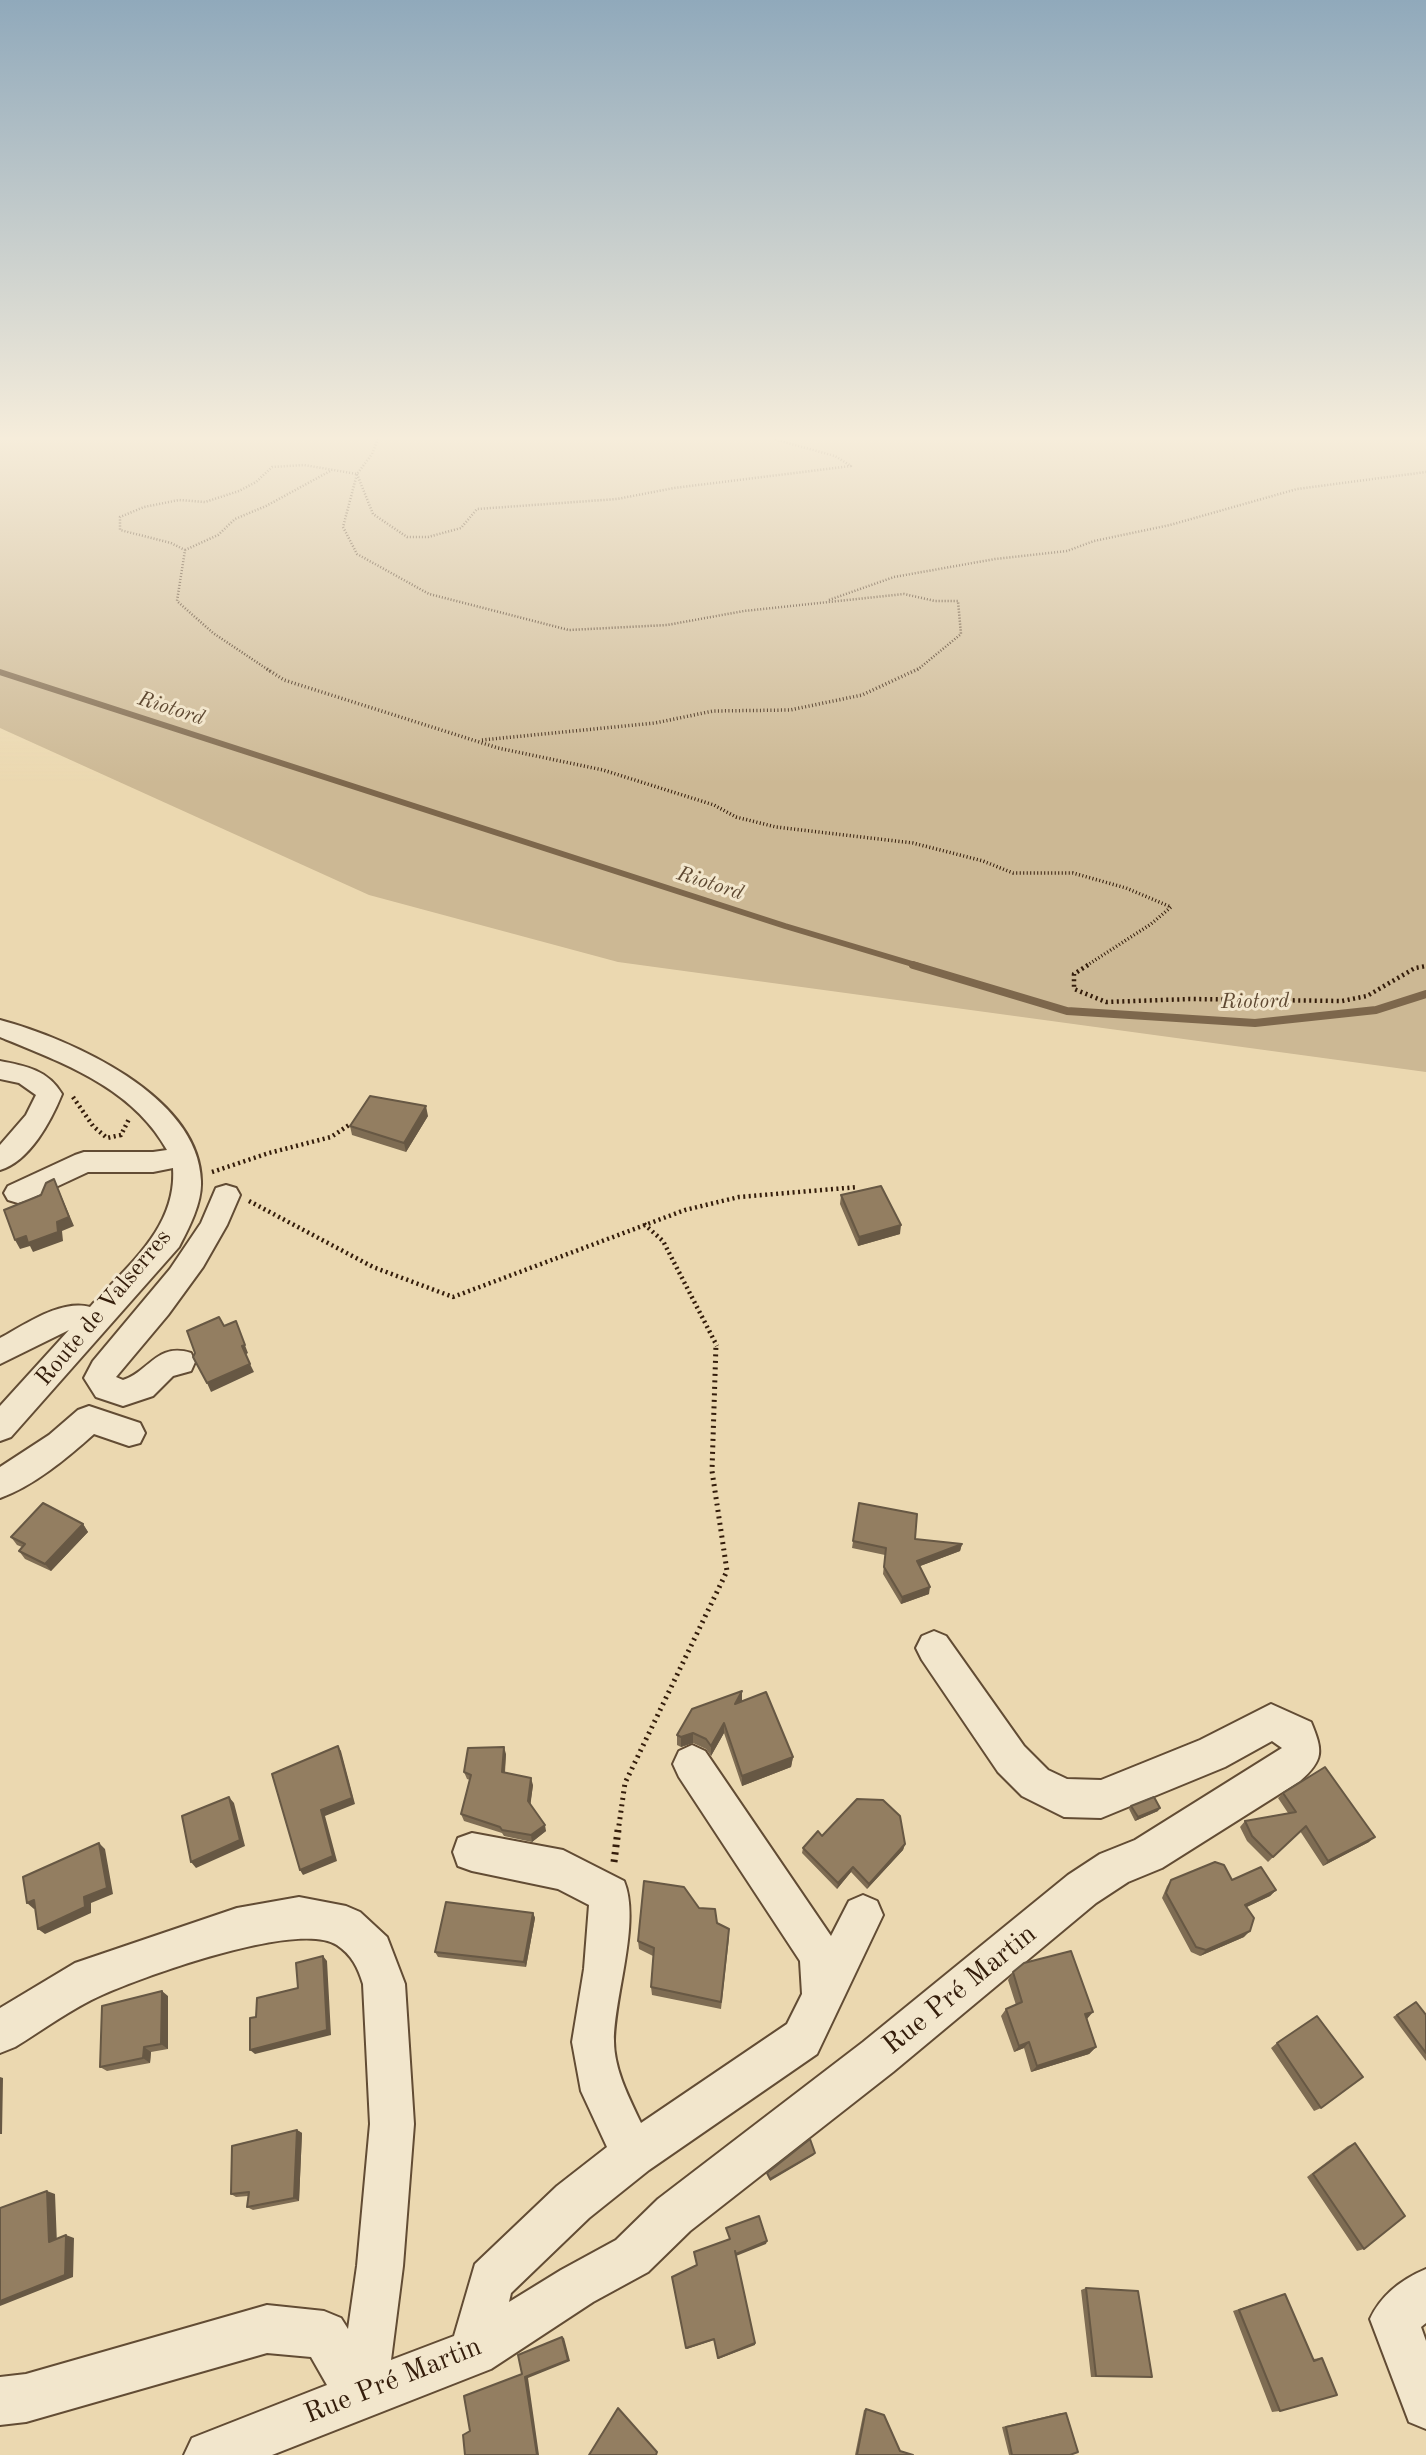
<!DOCTYPE html>
<html>
<head>
<meta charset="utf-8">
<style>
  body { margin:0 }
  canvas { display:block; background:#ebd8b0 }
</style>
</head>
<body>
<canvas width="1426" height="2455"></canvas>
<script>
const g = document.querySelector('canvas').getContext('2d');
g.lineJoin = 'round';
function fillPath(path, color) {
  g.fillStyle = color;
  g.fill(path, 'evenodd');
}
function trace(path, color, width, dash) {
  g.strokeStyle = color;
  g.lineWidth = width;
  g.lineCap = dash ? 'butt' : 'round';
  g.setLineDash(dash || []);
  g.stroke(path);
}
function label(font, color, halo, rows, align = 'center') {
  g.font = font + ' "Old Standard TT",serif';
  g.lineWidth = 6;
  g.setLineDash([]);
  g.textBaseline = 'middle';
  g.strokeStyle = halo;
  g.fillStyle = color;
  for (const [text, x, y, turn = 0] of rows) {
    g.save();
    g.translate(x, y);
    g.rotate((+turn || 0) * Math.PI / 180);
    g.textAlign = isNaN(turn) ? turn : align;
    if (halo) g.strokeText(text, 0, 0);
    g.fillText(text, 0, 0);
    g.restore();
  }
}
fillPath(new Path2D(`
  M 0,439 L 1426,439 L 1426,1072 L 618,962 L 369,895 L 0,728 Z`), '#ccb894');
trace(new Path2D(`
  M 0,672 L 785,926 L 919,966`), '#7d674c', 6);
trace(new Path2D(`
  M 913,965 L 1067,1011 L 1255,1023 L 1376,1010 L 1426,994`), '#7d674c', 8);
const minor = new Path2D(`
  M 0,1020 C 71,1039 199,1096 201,1181 C 202,1203 189,1228 179,1247 L 11,1437 L 0,1441 L 0,1406 L 69,1330 L 0,1364 L 0,1338 C 26,1324 61,1299 90,1307 C 127,1266 177,1228 173,1168 L 153,1172 L 88,1172 L 28,1200 L 18,1203 L 8,1200 L 4,1193 L 8,1186 L 75,1155 L 84,1152 L 153,1152 L 167,1150 C 132,1087 63,1063 0,1037 Z
  M 0,1061 C 26,1066 48,1070 62,1094 C 51,1121 30,1161 0,1170 L 0,1145 L 26,1115 L 36,1095 L 19,1083 L 0,1079 Z
  M 226,1185 L 236,1188 L 240,1195 L 227,1225 L 203,1267 L 168,1315 L 116,1377 L 123,1380 C 149,1372 157,1342 191,1353 L 195,1362 L 191,1371 L 173,1376 L 153,1396 L 123,1406 L 96,1397 L 84,1378 L 93,1361 L 170,1269 L 201,1223 L 216,1188 Z
  M 89,1406 L 140,1423 L 145,1433 L 140,1443 L 129,1446 L 94,1434 C 67,1458 34,1486 0,1498 L 0,1467 L 49,1435 L 78,1410 Z
  M 934,1631 L 946,1636 L 1024,1746 L 1048,1770 L 1067,1779 L 1101,1780 L 1200,1740 L 1271,1704 L 1311,1722 C 1323,1751 1324,1760 1300,1781 L 1162,1868 L 1128,1882 L 1096,1903 L 893,2072 L 690,2231 L 648,2272 L 593,2302 L 491,2369 L 272,2455 L 184,2455 L 192,2438 L 327,2385 L 311,2357 L 267,2353 L 26,2422 L 0,2425 L 0,2377 L 26,2374 L 267,2305 L 324,2311 L 341,2318 L 348,2329 L 357,2266 L 370,2124 L 363,1984 C 358,1968 352,1955 337,1945 C 298,1920 144,1976 102,1995 C 72,2008 43,2030 15,2047 L 0,2053 L 0,2008 L 75,1963 L 237,1908 L 299,1897 L 346,1906 L 360,1912 L 387,1937 L 405,1984 L 414,2124 L 403,2266 L 391,2360 L 454,2336 L 475,2264 L 557,2186 L 607,2147 L 581,2091 L 572,2042 L 584,1969 L 589,1905 L 558,1889 L 472,1871 L 458,1866 L 453,1852 L 458,1838 L 472,1833 L 563,1850 L 624,1881 C 641,1922 614,1996 614,2041 C 614,2069 629,2098 641,2123 L 787,2024 L 802,1994 L 800,1961 L 679,1777 L 673,1764 L 679,1751 L 692,1745 L 705,1751 L 831,1936 L 849,1901 L 863,1895 L 877,1901 L 883,1915 L 817,2054 L 649,2170 L 589,2218 L 511,2293 L 509,2302 L 561,2270 L 616,2240 L 658,2199 L 863,2042 L 1068,1875 L 1100,1854 L 1135,1840 L 1282,1748 L 1272,1741 L 1225,1767 L 1101,1818 L 1064,1817 L 1022,1796 L 998,1772 L 922,1660 L 916,1648 L 922,1636 Z
  M 1426,2269 L 1426,2323 L 1421,2327 L 1426,2341 L 1426,2429 L 1409,2422 L 1370,2319 C 1381,2295 1402,2279 1426,2269 Z`);
trace(minor, '#624c34', 4);
trace(new Path2D(`
  M 378,439 L 372,454 L 357,474 L 343,527 L 357,554 L 429,594 L 569,630 L 667,625 L 744,611 L 904,594 L 935,601 L 958,601 L 961,634 L 916,671
  M 357,474 L 373,514 L 407,537 L 428,537 L 461,528 L 477,509 L 617,499 L 674,488 L 851,466 L 835,456 L 773,439
  M 185,550 L 218,535 L 235,519 L 266,506 L 332,470
  M 829,600 L 894,577 L 995,559 L 1067,551 L 1094,541 L 1170,525 L 1297,489 L 1426,472
  M 270,671 L 213,633 L 177,601 L 185,550 L 171,543 L 120,530 L 120,517 L 144,507 L 179,500 L 205,502 L 239,491 L 256,482 L 272,467 L 304,465 L 357,474`), '#341d0b', 2.5, [1, 2]);
trace(new Path2D(`
  M 267,669 L 284,680 L 498,748 L 603,770 L 714,805 L 736,817 L 776,827 L 913,843 L 983,861 L 1013,873 L 1073,873 L 1126,888 L 1171,907 L 1151,924 L 1086,966
  M 482,740 L 655,723 L 713,711 L 790,710 L 862,695 L 918,669`), '#341d0b', 3.5, [1, 2.5]);
trace(new Path2D(`
  M 1088,965 L 1074,974 L 1074,989 L 1106,1002 L 1190,999 L 1342,1001 L 1367,996 L 1415,968 L 1426,966
  M 73,1097 L 93,1126 L 107,1138 L 121,1135 L 129,1119
  M 212,1172 L 269,1153 L 331,1137 L 349,1125
  M 249,1201 L 373,1267 L 453,1297 L 685,1210 L 739,1197 L 858,1187
  M 644,1224 L 663,1241 L 717,1346`), '#341d0b', 4.5, [2, 3.5]);
trace(new Path2D(`
  M 618,1832 L 625,1783 L 727,1571 L 712,1471 L 716,1344`), '#341d0b', 5, [2, 4.5]);
trace(new Path2D(`
  M 614,1862 L 618,1830`), '#341d0b', 7, [2.5, 5]);
fillPath(minor, '#f2e6cc');
fillPath(new Path2D(`
  M 428,1116 L 406,1152 L 352,1135 L 350,1126 Z
  M 841,1195 L 900,1234 L 858,1246 L 840,1204 Z
  M 859,1503 L 915,1539 L 962,1544 L 960,1551 L 920,1566 L 929,1594 L 901,1604 L 883,1574 L 885,1555 L 852,1548 Z
  M 83,1524 L 88,1532 L 51,1571 L 25,1559 L 19,1551 L 22,1547 L 17,1545 L 11,1537 Z
  M 742,1702 L 793,1757 L 791,1767 L 742,1786 L 724,1733 L 711,1756 L 706,1749 L 693,1743 L 681,1747 L 677,1745 L 677,1735 Z
  M 506,1754 L 505,1773 L 533,1785 L 530,1805 L 546,1831 L 532,1842 L 504,1836 L 502,1833 L 464,1821 L 461,1814 L 470,1780 L 467,1779 L 464,1772 Z
  M 1283,1793 L 1369,1842 L 1323,1866 L 1300,1831 L 1268,1862 L 1247,1841 L 1240,1827 L 1245,1821 L 1288,1813 L 1278,1798 Z
  M 1131,1806 L 1158,1811 L 1135,1821 L 1129,1809 Z
  M 822,1836 L 905,1844 L 903,1850 L 867,1889 L 851,1872 L 837,1889 L 802,1853 L 803,1848 Z
  M 1171,1880 L 1232,1880 L 1276,1890 L 1270,1896 L 1247,1907 L 1244,1937 L 1200,1956 L 1191,1952 L 1162,1898 L 1167,1886 Z
  M 699,1908 L 717,1923 L 729,1938 L 721,2009 L 652,1995 L 651,1987 L 653,1956 L 639,1949 L 638,1941 Z
  M 533,1913 L 535,1918 L 526,1967 L 438,1957 L 435,1952 Z
  M 1013,1972 L 1087,2019 L 1096,2047 L 1089,2054 L 1031,2072 L 1024,2048 L 1014,2052 L 1001,2016 L 1006,2009 L 1016,2005 L 1008,1980 Z
  M 168,1996 L 168,2049 L 151,2052 L 150,2063 L 107,2071 L 100,2067 Z
  M 1416,2002 L 1426,2015 L 1426,2061 L 1393,2017 Z
  M 1277,2043 L 1321,2108 L 1314,2111 L 1271,2048 Z
  M 297,2130 L 302,2133 L 299,2201 L 253,2210 L 247,2207 L 248,2196 L 236,2197 L 231,2194 Z
  M 1355,2143 L 1364,2249 L 1357,2251 L 1307,2177 L 1348,2146 Z
  M 1086,2288 L 1152,2377 L 1091,2377 L 1081,2290 Z
  M 1285,2294 L 1313,2359 L 1322,2358 L 1280,2411 L 1272,2412 L 1233,2311 Z
  M 866,2409 L 900,2451 L 913,2455 L 855,2455 L 864,2410 Z
  M 1061,2413 L 1066,2413 L 1070,2455 L 1009,2455 L 1002,2427 Z`), '#7e6c53');
fillPath(new Path2D(`
  M 426,1106 L 428,1116 L 406,1152 L 404,1143 Z
  M 54,1179 L 74,1226 L 62,1231 L 63,1241 L 33,1252 L 30,1246 L 20,1249 L 15,1240 L 26,1236 Z
  M 901,1225 L 900,1234 L 858,1246 L 859,1237 Z
  M 239,1330 L 248,1353 L 245,1355 L 242,1346 Z
  M 250,1364 L 254,1372 L 211,1392 L 207,1383 Z
  M 83,1524 L 88,1532 L 51,1571 L 45,1564 Z
  M 962,1544 L 960,1551 L 915,1568 L 917,1561 Z
  M 930,1587 L 929,1594 L 901,1604 L 902,1597 Z
  M 742,1691 L 742,1701 L 735,1704 Z
  M 724,1723 L 724,1733 L 711,1756 L 711,1746 Z
  M 693,1733 L 693,1743 L 681,1747 L 681,1737 Z
  M 338,1746 L 341,1751 L 355,1804 L 325,1816 L 337,1861 L 303,1875 L 300,1870 L 321,1810 Z
  M 504,1747 L 506,1754 L 504,1779 L 502,1772 Z
  M 793,1757 L 791,1767 L 742,1786 L 742,1776 Z
  M 531,1778 L 533,1785 L 530,1808 L 528,1801 Z
  M 229,1797 L 234,1803 L 245,1846 L 196,1868 L 191,1862 Z
  M 1160,1808 L 1158,1811 L 1135,1821 L 1138,1817 Z
  M 545,1825 L 546,1831 L 532,1842 L 531,1835 Z
  M 1375,1837 L 1369,1842 L 1323,1866 L 1328,1861 Z
  M 99,1843 L 105,1849 L 113,1894 L 91,1903 L 91,1913 L 45,1934 L 38,1929 L 84,1897 Z
  M 905,1844 L 903,1850 L 867,1889 L 869,1884 Z
  M 853,1867 L 851,1872 L 837,1889 L 838,1883 Z
  M 1276,1890 L 1270,1896 L 1240,1910 L 1245,1905 Z
  M 34,1900 L 41,1905 L 34,1909 L 27,1903 Z
  M 533,1913 L 535,1918 L 526,1967 L 524,1962 Z
  M 1250,1931 L 1244,1937 L 1200,1956 L 1206,1950 Z
  M 323,1956 L 327,1961 L 331,2035 L 255,2054 L 250,2050 Z
  M 162,1991 L 168,1996 L 168,2049 L 161,2044 Z
  M 1093,2012 L 1087,2019 L 1079,2021 L 1085,2014 Z
  M 1029,2042 L 1024,2048 L 1014,2052 L 1019,2046 Z
  M 144,2047 L 151,2052 L 150,2063 L 143,2058 Z
  M 1096,2047 L 1089,2054 L 1031,2072 L 1037,2066 Z
  M 0,2077 L 3,2078 L 2,2134 L 0,2134 Z
  M 297,2130 L 302,2133 L 299,2201 L 294,2198 Z
  M 815,2153 L 814,2155 L 770,2181 L 770,2179 Z
  M 47,2191 L 55,2194 L 57,2244 L 49,2242 Z
  M 66,2235 L 74,2238 L 73,2277 L 0,2306 L 0,2301 Z
  M 767,2241 L 766,2244 L 736,2256 L 736,2254 Z
  M 562,2337 L 564,2338 L 570,2361 L 528,2378 L 539,2455 L 537,2455 L 525,2377 Z
  M 714,2339 L 714,2340 L 687,2349 L 686,2348 Z
  M 755,2343 L 755,2345 L 718,2359 L 718,2358 Z`), '#675844');
const building = new Path2D(`
  M 370,1096 L 426,1106 L 404,1143 L 350,1126 Z
  M 54,1179 L 69,1217 L 57,1222 L 58,1232 L 28,1243 L 26,1236 L 15,1240 L 4,1210 L 41,1195 L 46,1183 Z
  M 881,1186 L 901,1225 L 859,1237 L 841,1195 Z
  M 219,1317 L 224,1326 L 236,1321 L 245,1345 L 242,1346 L 250,1364 L 207,1383 L 193,1357 L 195,1353 L 187,1331 Z
  M 43,1503 L 83,1524 L 45,1564 L 19,1551 L 25,1544 L 11,1537 Z
  M 859,1503 L 917,1514 L 915,1539 L 962,1544 L 917,1561 L 930,1587 L 902,1597 L 884,1567 L 886,1548 L 853,1541 Z
  M 742,1691 L 735,1704 L 766,1692 L 793,1757 L 742,1776 L 724,1723 L 711,1746 L 706,1739 L 693,1733 L 681,1737 L 677,1735 L 692,1709 Z
  M 338,1746 L 352,1798 L 321,1810 L 333,1856 L 300,1870 L 272,1774 Z
  M 504,1747 L 502,1772 L 531,1778 L 528,1801 L 545,1825 L 531,1835 L 502,1830 L 500,1827 L 461,1814 L 471,1775 L 464,1772 L 468,1748 Z
  M 1325,1767 L 1375,1837 L 1328,1861 L 1306,1826 L 1273,1857 L 1252,1836 L 1245,1821 L 1296,1812 L 1283,1793 Z
  M 229,1797 L 240,1840 L 191,1862 L 182,1816 Z
  M 1154,1797 L 1160,1808 L 1138,1817 L 1131,1806 Z
  M 857,1799 L 883,1800 L 900,1816 L 905,1844 L 869,1884 L 853,1867 L 838,1883 L 803,1848 L 818,1831 L 822,1836 Z
  M 99,1843 L 107,1888 L 84,1897 L 85,1907 L 38,1929 L 34,1900 L 27,1903 L 23,1877 Z
  M 1215,1862 L 1224,1865 L 1232,1880 L 1261,1867 L 1276,1890 L 1245,1905 L 1254,1918 L 1250,1931 L 1206,1950 L 1196,1947 L 1166,1893 L 1171,1880 Z
  M 644,1881 L 684,1887 L 699,1908 L 715,1909 L 717,1923 L 729,1929 L 721,2002 L 651,1987 L 654,1948 L 638,1941 Z
  M 446,1902 L 533,1913 L 524,1962 L 435,1952 Z
  M 1071,1951 L 1093,2012 L 1085,2014 L 1096,2047 L 1037,2066 L 1029,2042 L 1019,2046 L 1006,2009 L 1022,2002 L 1013,1972 L 1024,1963 Z
  M 323,1956 L 327,2030 L 250,2050 L 250,2018 L 256,2017 L 257,1998 L 298,1988 L 296,1963 Z
  M 162,1991 L 161,2044 L 144,2047 L 143,2058 L 100,2067 L 102,2006 Z
  M 1416,2002 L 1426,2015 L 1426,2053 L 1397,2015 Z
  M 1317,2016 L 1363,2077 L 1321,2108 L 1277,2043 Z
  M 297,2130 L 294,2198 L 247,2207 L 249,2192 L 231,2194 L 232,2146 Z
  M 810,2139 L 815,2153 L 770,2179 L 767,2173 Z
  M 1355,2143 L 1405,2216 L 1364,2249 L 1313,2174 Z
  M 47,2191 L 49,2242 L 66,2235 L 65,2275 L 0,2301 L 0,2208 Z
  M 759,2216 L 767,2241 L 736,2254 L 735,2251 L 755,2343 L 718,2358 L 714,2339 L 686,2348 L 672,2277 L 697,2265 L 694,2252 L 730,2239 L 726,2228 Z
  M 1086,2288 L 1138,2291 L 1152,2377 L 1096,2376 Z
  M 1285,2294 L 1314,2361 L 1322,2358 L 1337,2395 L 1280,2411 L 1239,2310 Z
  M 562,2337 L 568,2360 L 525,2377 L 537,2455 L 465,2455 L 463,2435 L 470,2431 L 464,2396 L 522,2374 L 518,2355 Z
  M 618,2408 L 657,2452 L 656,2455 L 589,2455 Z
  M 866,2409 L 884,2415 L 900,2451 L 913,2455 L 857,2455 Z
  M 1066,2413 L 1078,2452 L 1070,2455 L 1012,2455 L 1006,2427 Z`);
fillPath(building, '#937e61');
trace(building, '#675844', 2);
const sky = g.createLinearGradient(0, 0, 0, 783);
sky.addColorStop(0, '#90a9bb');
sky.addColorStop(0.56, '#f6eddb');
sky.addColorStop(1, '#f6eddb00');
g.fillStyle = sky;
g.fillRect(0, 0, 1426, 783);
label('italic 21px', '#5e4831', '#f2e6cc', [
  ["Riotord",171,709,18],
  ["Riotord",710,884,18],
  ["Riotord",1255,1002,-1]
]);
label('24px', '#341d0b', '#f2e6cc', [
  ["Route de Valserres",104,1308,-50]
]);
label('28px', '#341d0b', '#f2e6cc', [
  ["Rue Pré Martin",960,1990,-39],
  ["Rue Pré Martin",393,2381,-22]
]);
</script>
</body>
</html>
